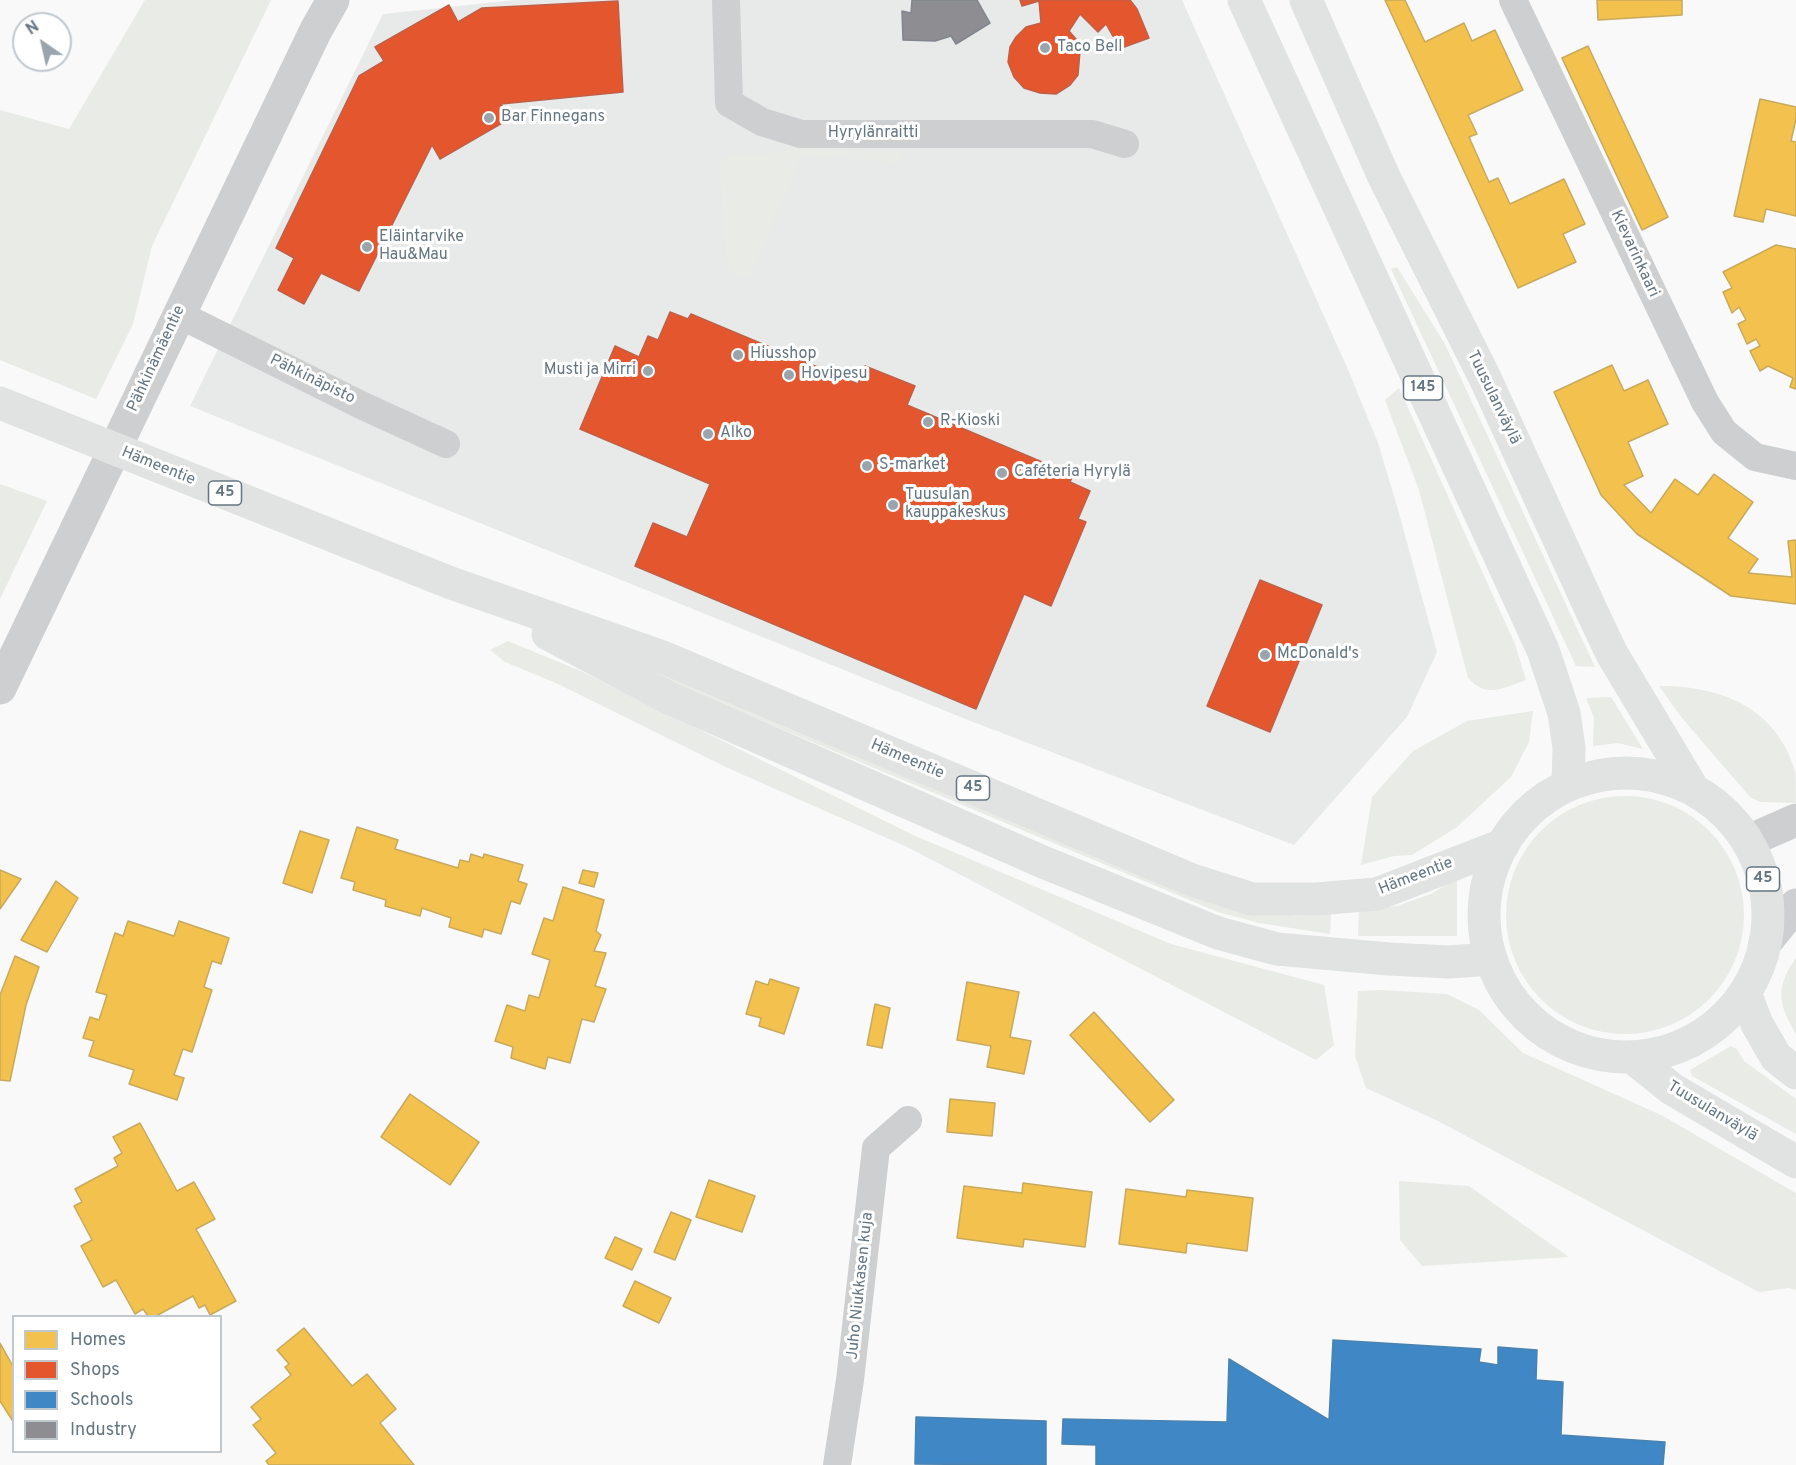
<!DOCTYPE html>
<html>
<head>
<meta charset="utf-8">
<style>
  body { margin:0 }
  #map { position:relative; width:1796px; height:1465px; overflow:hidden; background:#f9f9f9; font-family:Overpass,sans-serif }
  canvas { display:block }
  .legend { position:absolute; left:12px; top:1315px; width:210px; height:138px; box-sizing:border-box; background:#fff; border:2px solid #c1c8cd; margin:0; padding:8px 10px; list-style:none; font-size:18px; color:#657683 }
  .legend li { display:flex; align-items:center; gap:12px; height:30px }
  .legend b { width:30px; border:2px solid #c1c8cd }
  .north { position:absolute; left:12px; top:12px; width:60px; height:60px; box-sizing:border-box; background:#fff; border:2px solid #c1c8cd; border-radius:50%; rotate:326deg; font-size:16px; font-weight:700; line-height:24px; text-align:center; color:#657683 }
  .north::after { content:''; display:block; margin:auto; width:21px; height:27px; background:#99a4ac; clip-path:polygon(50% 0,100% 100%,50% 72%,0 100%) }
</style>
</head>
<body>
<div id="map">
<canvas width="1796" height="1465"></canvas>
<ul class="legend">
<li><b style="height:16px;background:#f2c14e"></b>Homes</li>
<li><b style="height:16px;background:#e4572e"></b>Shops</li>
<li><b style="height:16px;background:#3f88c5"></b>Schools</li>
<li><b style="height:16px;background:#8d8d92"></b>Industry</li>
</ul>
<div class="north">N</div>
</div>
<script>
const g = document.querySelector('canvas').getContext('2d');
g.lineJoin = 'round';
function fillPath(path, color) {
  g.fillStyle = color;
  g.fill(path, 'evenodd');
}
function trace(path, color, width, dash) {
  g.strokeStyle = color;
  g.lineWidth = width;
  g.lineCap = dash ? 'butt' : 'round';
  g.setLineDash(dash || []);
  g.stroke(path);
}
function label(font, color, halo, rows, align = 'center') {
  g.font = font + ' Overpass,sans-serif';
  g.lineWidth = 6;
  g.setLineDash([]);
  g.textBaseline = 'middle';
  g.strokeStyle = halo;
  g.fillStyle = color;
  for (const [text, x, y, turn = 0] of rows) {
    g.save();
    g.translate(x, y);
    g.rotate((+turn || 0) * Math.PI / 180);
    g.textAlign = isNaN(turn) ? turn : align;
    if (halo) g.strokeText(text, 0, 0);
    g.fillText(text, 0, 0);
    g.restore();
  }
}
fillPath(new Path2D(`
  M 515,0 L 1182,0 L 1350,374 L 1378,443 L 1397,506 L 1437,652 L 1407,717 L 1294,845 L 968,720 L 190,406 L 383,14 Z`), '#e8e9e9');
fillPath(new Path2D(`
  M 145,0 L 271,0 L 152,246 L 133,324 L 96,399 L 0,360 L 0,110 L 69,129 Z
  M 802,148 L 901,153 L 900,163 L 802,155 L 749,279 L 727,270 L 719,162 L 736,155 L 763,154 Z
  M 1397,267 L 1445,344 L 1595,667 L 1576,666 L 1391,269 Z
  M 1399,388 L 1515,644 L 1526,680 C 1503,688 1487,699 1468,678 L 1419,490 L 1385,400 Z
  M 0,484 L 47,501 L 0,599 Z
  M 508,641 L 583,672 L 913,835 L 1171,944 L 1324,985 L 1334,1045 L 1316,1060 L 907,847 L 730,769 L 556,683 L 505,662 L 490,650 Z
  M 658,668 L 1261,911 L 1295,916 L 1331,914 L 1330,934 L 1259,923 L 1218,912 L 657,677 L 654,672 Z
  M 1659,686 C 1721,686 1776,707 1795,771 C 1796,780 1796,793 1796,803 L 1760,802 L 1750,797 L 1682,718 Z
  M 1611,697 L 1643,749 L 1618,743 L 1593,746 L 1594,718 L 1586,698 Z
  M 1533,711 L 1529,742 L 1511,777 L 1457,827 L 1412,855 L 1394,856 L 1361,865 L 1372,797 L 1413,751 L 1467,721 Z
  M1506 915a119 119 0 1 1 238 0a119 119 0 1 1-238 0Z
  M 1457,878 L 1457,936 L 1358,936 L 1359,910 L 1397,906 L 1431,894 Z
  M 1796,958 L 1796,1034 C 1778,1004 1775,987 1796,958 Z
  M 1381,990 L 1447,994 L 1479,1010 L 1523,1053 L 1661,1115 L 1796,1193 L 1796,1290 L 1789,1288 L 1759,1292 L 1438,1121 L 1366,1088 L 1355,1056 L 1358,991 Z
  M 1731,1046 L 1737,1049 L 1744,1061 L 1796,1099 L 1796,1134 L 1692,1076 L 1690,1070 Z
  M 1399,1181 L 1469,1186 L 1569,1257 L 1422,1266 L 1400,1240 Z`), '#e8ebe6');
const homes = new Path2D(`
  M 1385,0 L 1405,0 L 1425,42 L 1464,23 L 1472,41 L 1495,30 L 1523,90 L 1468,115 L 1477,134 L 1469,137 L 1489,182 L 1498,178 L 1510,204 L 1564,179 L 1585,224 L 1563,234 L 1576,262 L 1518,288 Z
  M 1597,0 L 1682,0 L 1682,15 L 1598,20 Z
  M 1588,46 L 1668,217 L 1642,230 L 1562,58 Z
  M 1760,99 L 1796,107 L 1796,119 L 1791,141 L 1796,142 L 1796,216 L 1766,209 L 1763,222 L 1734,216 Z
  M 1776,245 L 1796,249 L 1796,389 L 1790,387 L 1793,378 L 1768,366 L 1760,371 L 1750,351 L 1760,346 L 1756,339 L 1747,344 L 1738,324 L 1746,320 L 1739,307 L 1732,313 L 1723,292 L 1732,288 L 1723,272 Z
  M 1612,365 L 1624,391 L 1648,380 L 1668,424 L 1628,442 L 1643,476 L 1624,485 L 1651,513 L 1675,479 L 1698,495 L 1714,474 L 1753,502 L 1728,538 L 1758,559 L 1748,573 L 1792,577 L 1788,541 L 1796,540 L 1796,604 L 1731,596 L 1637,534 L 1601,495 L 1554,392 Z
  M 357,827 L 398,840 L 395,849 L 458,868 L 460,860 L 469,862 L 471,854 L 483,858 L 484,854 L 523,865 L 518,881 L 527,884 L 520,904 L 511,901 L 501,934 L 484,929 L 482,937 L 449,927 L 451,918 L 422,908 L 420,916 L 385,906 L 386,900 L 353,890 L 355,882 L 341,878 Z
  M 300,831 L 329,840 L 312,893 L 283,883 Z
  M 0,870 L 21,879 L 0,909 Z
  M 583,870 L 598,873 L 594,887 L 579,883 Z
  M 56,881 L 78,898 L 47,952 L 21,940 Z
  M 563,887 L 604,900 L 596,931 L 601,935 L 594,951 L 606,953 L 595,986 L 606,989 L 594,1022 L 582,1019 L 570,1063 L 548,1057 L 545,1069 L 511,1058 L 513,1047 L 495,1041 L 507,1005 L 525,1011 L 529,995 L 539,998 L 550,960 L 532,954 L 544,918 L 553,921 Z
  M 128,921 L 174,936 L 179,921 L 229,938 L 221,964 L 212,961 L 204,987 L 212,990 L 192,1052 L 183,1049 L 174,1075 L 184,1078 L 177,1100 L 129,1084 L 134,1070 L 89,1056 L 94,1041 L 83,1038 L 90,1017 L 99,1020 L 107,995 L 96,992 L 115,933 L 123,936 Z
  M 15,956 L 39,967 L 26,1005 L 10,1081 L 0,1080 L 0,995 Z
  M 770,979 L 799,988 L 784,1034 L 759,1026 L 761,1018 L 746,1014 L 756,981 L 768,985 Z
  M 967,982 L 1019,992 L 1010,1037 L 1031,1041 L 1024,1074 L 987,1067 L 991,1046 L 957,1040 Z
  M 875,1004 L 890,1008 L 882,1048 L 867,1045 Z
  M 1094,1012 L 1174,1100 L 1150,1122 L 1070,1035 Z
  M 410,1094 L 479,1142 L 450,1185 L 381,1137 Z
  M 950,1099 L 995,1103 L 992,1136 L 947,1132 Z
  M 140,1123 L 177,1191 L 194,1182 L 215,1219 L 196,1229 L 236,1301 L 210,1315 L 205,1305 L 199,1308 L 193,1296 L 156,1316 L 148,1316 L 143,1309 L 135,1314 L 116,1280 L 103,1287 L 81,1246 L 92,1240 L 74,1206 L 82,1202 L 75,1189 L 118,1166 L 114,1158 L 122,1153 L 113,1137 Z
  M 709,1180 L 755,1196 L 742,1232 L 696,1217 Z
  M 1023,1183 L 1092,1192 L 1085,1247 L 1024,1239 L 1023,1247 L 957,1238 L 964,1186 L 1022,1193 Z
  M 1126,1189 L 1186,1197 L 1187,1190 L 1253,1198 L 1247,1251 L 1187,1243 L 1186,1253 L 1119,1244 Z
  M 671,1212 L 691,1220 L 675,1260 L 654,1252 Z
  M 615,1237 L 642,1249 L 632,1270 L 605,1258 Z
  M 635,1281 L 671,1298 L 659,1323 L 623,1306 Z
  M 304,1328 L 352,1386 L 367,1374 L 396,1409 L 380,1423 L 414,1465 L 269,1465 L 266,1461 L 276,1453 L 253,1425 L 261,1419 L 251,1407 L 291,1375 L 285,1367 L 289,1364 L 277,1350 Z
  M 0,1343 L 14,1368 L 14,1423 L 0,1401 Z`);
fillPath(homes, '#f2c14e');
trace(homes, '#c8aa5e', 1.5);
const shops = new Path2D(`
  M 1020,0 L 1130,0 L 1137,9 L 1149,38 L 1116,50 L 1114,38 L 1106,24 L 1098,32 L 1080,14 L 1069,31 L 1076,39 L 1080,51 L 1078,75 L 1070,85 L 1056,94 L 1040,93 L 1024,88 L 1014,77 L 1008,62 L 1010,47 L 1016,37 L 1026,27 L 1041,23 L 1039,1 L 1022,6 Z
  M 618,1 L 623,92 L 501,104 L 509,119 L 440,159 L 432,145 L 359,291 L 321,273 L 304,304 L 278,290 L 294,258 L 276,248 L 359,76 L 384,61 L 375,47 L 449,5 L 458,22 L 482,8 Z
  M 670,312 L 688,319 L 691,314 L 858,384 L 865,366 L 915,386 L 907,405 L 1073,475 L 1070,482 L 1090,491 L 1078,519 L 1086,522 L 1051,606 L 1024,594 L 976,709 L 635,566 L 653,523 L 687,537 L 710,484 L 580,429 L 615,346 L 639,357 L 648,336 L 658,340 Z
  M 1260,580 L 1322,605 L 1270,732 L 1207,706 Z`);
fillPath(shops, '#e4572e');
trace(shops, '#be6048', 1.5);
const schools = new Path2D(`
  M 1333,1340 L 1481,1349 L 1479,1362 L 1498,1365 L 1498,1347 L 1537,1350 L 1536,1380 L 1563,1382 L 1561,1435 L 1665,1442 L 1663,1465 L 1096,1465 L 1096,1445 L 1062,1444 L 1063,1419 L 1227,1422 L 1229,1359 L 1329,1420 Z
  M 916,1417 L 1046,1421 L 1046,1465 L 915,1464 Z`);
fillPath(schools, '#3f88c5');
trace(schools, '#4a83b1', 1.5);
const industry = new Path2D(`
  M 912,0 L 977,0 L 990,23 L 956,44 L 951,36 L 935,41 L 903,40 L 902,11 L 911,13 Z`);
fillPath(industry, '#8d8d92');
trace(industry, '#81868e', 1.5);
trace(new Path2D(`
  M 726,0 L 729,103 L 762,122 L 801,134 L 1092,134 L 1125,144
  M 1513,0 L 1705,402 L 1724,432 L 1755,457 L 1796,466
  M 178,314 L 361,405 L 446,444
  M 837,1465 L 850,1380 L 876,1148 L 908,1120`), '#cecfd0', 28);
trace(new Path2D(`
  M 0,688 L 316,30 L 333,0
  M 1748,841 L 1796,820
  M 1765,943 L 1796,905`), '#cecfd0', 33);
trace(new Path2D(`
  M 1244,0 L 1543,650 L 1564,713 L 1569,748 L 1568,785
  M 1306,0 L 1384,177 L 1485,378 L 1593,614 L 1612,654 L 1693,789
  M 0,403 L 451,583 L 660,656 L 1192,880 L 1252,899 L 1316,899 L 1377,894 L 1503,845
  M 548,634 L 669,698 L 1043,862 L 1218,933 L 1277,949 L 1389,959 L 1449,962 L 1491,959
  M1484 915a142 142 0 1 1 284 0a142 142 0 1 1-284 0Z
  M 1745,993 L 1757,1024 L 1776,1057 L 1796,1073
  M 1632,1057 L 1672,1089 L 1796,1162`), '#e1e2e2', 33);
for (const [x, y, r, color] of [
  [1045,48,6,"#99a4ac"],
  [489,118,6,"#99a4ac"],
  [367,247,6,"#99a4ac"],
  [738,355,6,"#99a4ac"],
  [648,371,6,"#99a4ac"],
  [789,375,6,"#99a4ac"],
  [928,422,6,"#99a4ac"],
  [708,434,6,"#99a4ac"],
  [867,466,6,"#99a4ac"],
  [1002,473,6,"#99a4ac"],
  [893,505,6,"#99a4ac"],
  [1265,655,6,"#99a4ac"]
]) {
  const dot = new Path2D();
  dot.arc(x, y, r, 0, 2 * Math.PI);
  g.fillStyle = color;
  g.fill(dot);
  trace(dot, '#fff', 2);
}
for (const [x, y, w] of [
  [1423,388,39],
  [225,493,33],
  [973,788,33],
  [1763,879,33]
]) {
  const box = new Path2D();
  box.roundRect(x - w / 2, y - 12, w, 24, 4.5);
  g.fillStyle = '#fff';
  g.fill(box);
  trace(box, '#657683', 1.5);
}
label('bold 15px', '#657683', null, [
  ["145",1423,388],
  ["45",225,493],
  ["45",973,788],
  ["45",1763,879]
]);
label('16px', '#657683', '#fff', [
  ["Taco Bell",1057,48],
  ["Bar Finnegans",501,118],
  ["Eläintarvike",379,238],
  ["Hau&Mau",379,256],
  ["Hiusshop",750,355],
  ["Musti ja Mirri",636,371,"right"],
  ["Hovipesu",801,375],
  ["R-Kioski",940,422],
  ["Alko",720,434],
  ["S-market",879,466],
  ["Caféteria Hyrylä",1014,473],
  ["Tuusulan",905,496],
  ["kauppakeskus",905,514],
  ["McDonald's",1277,655]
], 'left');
label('16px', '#657683', '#fff', [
  ["Hyrylänraitti",873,134],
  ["Kievarinkaari",1634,254,65],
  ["Pähkinämäentie",157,359,-65],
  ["Pähkinäpisto",312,380,26],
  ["Tuusulanväylä",1493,398,64],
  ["Hämeentie",158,467,22],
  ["Hämeentie",907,760,23],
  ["Hämeentie",1416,877,-21],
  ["Tuusulanväylä",1712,1112,31],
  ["Juho Niukkasen kuja",861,1286,-84]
]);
</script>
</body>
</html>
